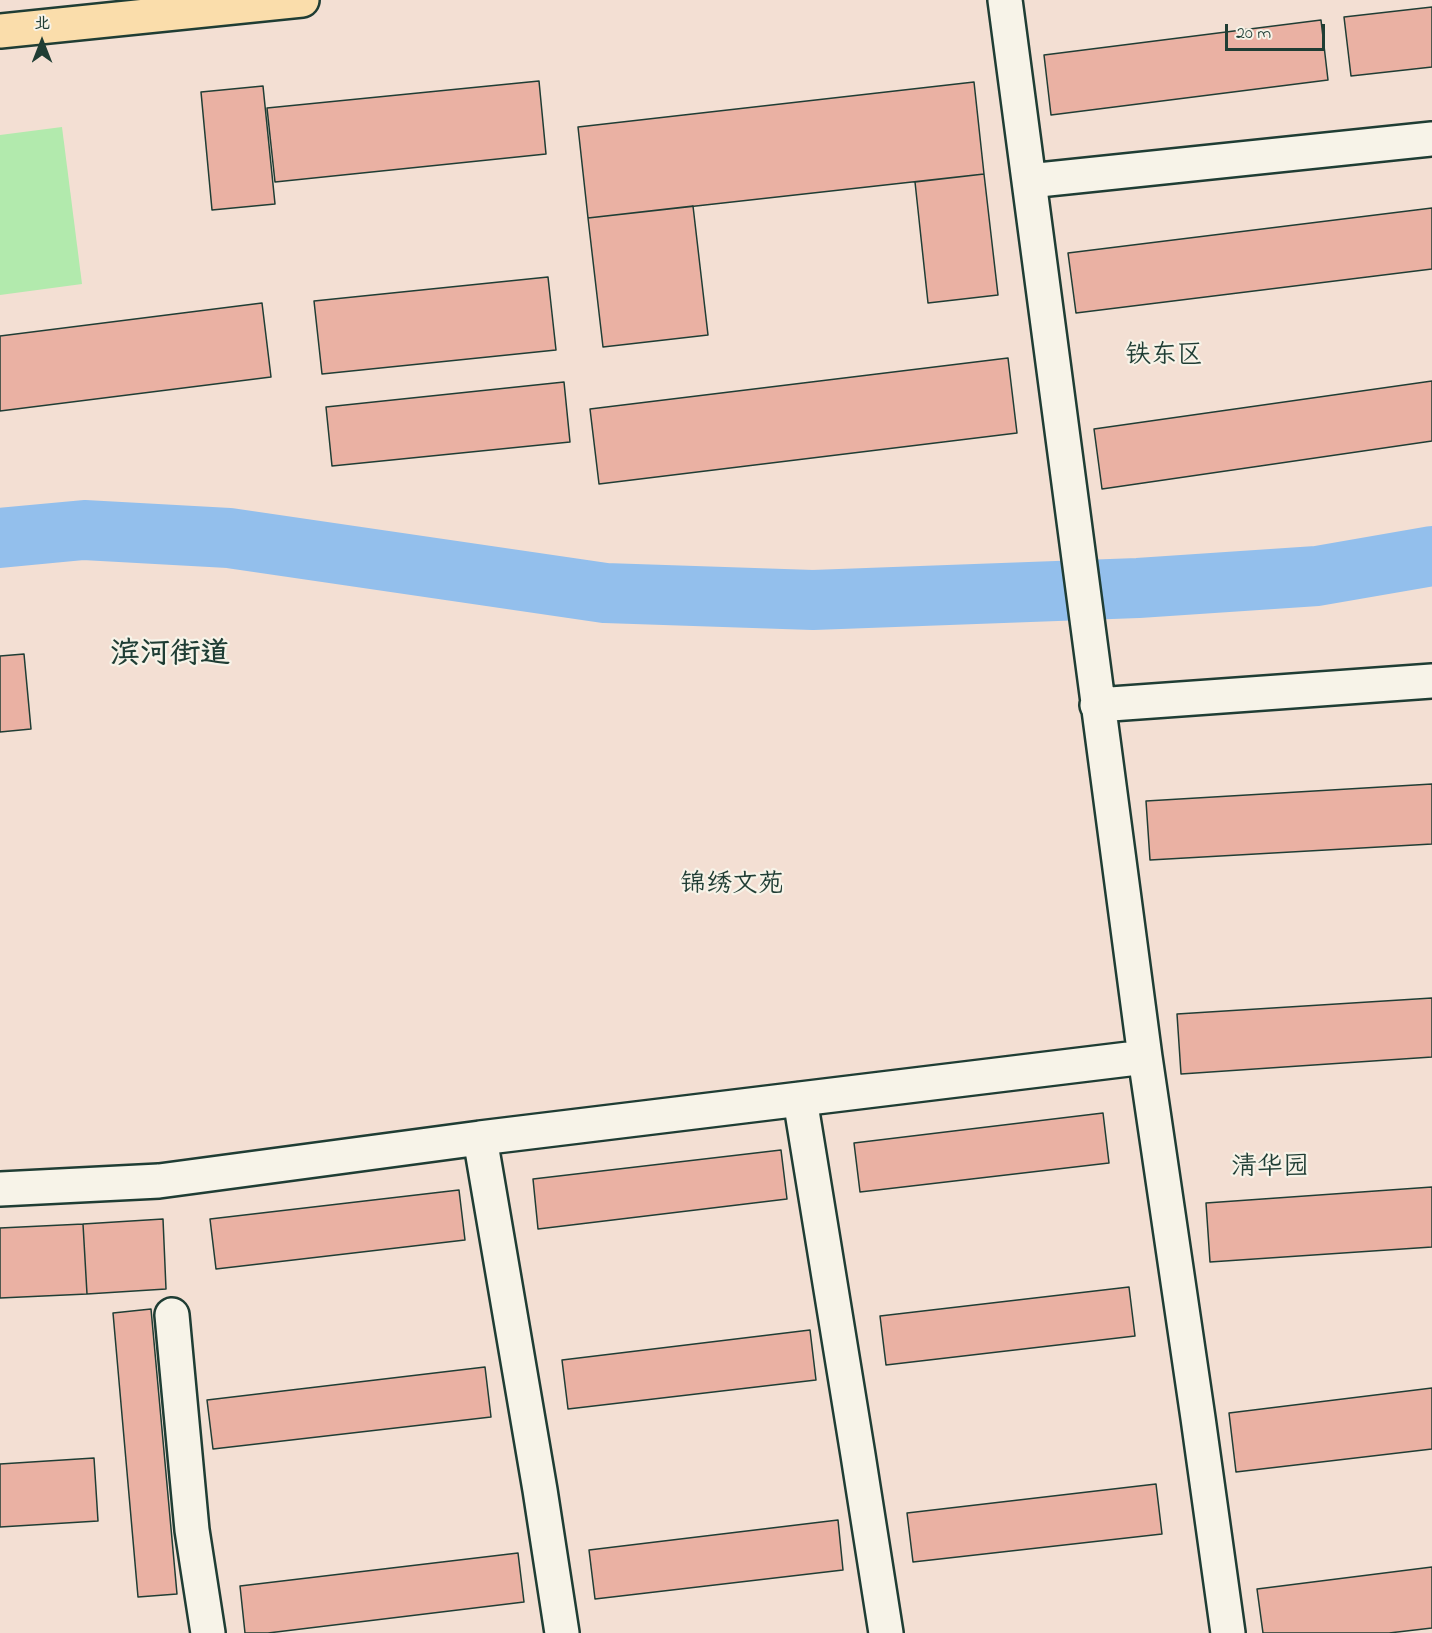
<!DOCTYPE html>
<html>
<head>
<meta charset="utf-8">
<style>
  body { margin:0 }
  #map { position:relative; width:1432px; height:1633px; overflow:hidden; background:#f3dfd3; font-family:"Indie Flower","LXGW WenKai TC",sans-serif }
  canvas { display:block }
  .north { position:absolute; left:12px; top:12px; width:60px; height:60px; -webkit-text-stroke:4px #f7f3e8; paint-order:stroke; rotate:0deg; font-size:16px; font-weight:700; line-height:24px; text-align:center; color:#1f3d34 }
  .north::after { content:''; display:block; margin:auto; width:21px; height:27px; background:#1f3d34; clip-path:polygon(50% 0,100% 100%,50% 72%,0 100%) }
  .scale { position:absolute; left:1225px; top:24px; width:100px; height:27px; box-sizing:border-box; border:3px solid #1f3d34; border-top:0; padding-left:8px; font-size:18px; line-height:21px; white-space:nowrap; color:#1f3d34; -webkit-text-stroke:4px #f7f3e8; paint-order:stroke }
</style>
</head>
<body>
<div id="map">
<canvas width="1432" height="1633"></canvas>
<div class="north">北</div>
<div class="scale">20 m</div>
</div>
<script>
const g = document.querySelector('canvas').getContext('2d');
g.lineJoin = 'round';
function fillPath(path, color) {
  g.fillStyle = color;
  g.fill(path, 'evenodd');
}
function trace(path, color, width, dash) {
  g.strokeStyle = color;
  g.lineWidth = width;
  g.lineCap = dash ? 'butt' : 'round';
  g.setLineDash(dash || []);
  g.stroke(path);
}
function label(font, color, halo, rows, align = 'center') {
  g.font = font + ' "Indie Flower","LXGW WenKai TC",sans-serif';
  g.lineWidth = 4.5;
  g.setLineDash([]);
  g.textBaseline = 'middle';
  g.strokeStyle = halo;
  g.fillStyle = color;
  for (const [text, x, y, turn = 0] of rows) {
    g.save();
    g.translate(x, y);
    g.rotate((+turn || 0) * Math.PI / 180);
    g.textAlign = isNaN(turn) ? turn : align;
    if (halo) g.strokeText(text, 0, 0);
    g.fillText(text, 0, 0);
    g.restore();
  }
}
fillPath(new Path2D(`
  M 62,127 L 82,284 L 0,295 L 0,135 Z`), '#b2eaad');
trace(new Path2D(`
  M 0,538 L 84,530 L 229,538 L 605,593 L 813,600 L 1138,588 L 1317,576 L 1432,556`), '#93bfec', 60);
const building = new Path2D(`
  M 1432,7 L 1432,67 L 1351,76 L 1344,17 Z
  M 1321,20 L 1328,80 L 1051,115 L 1044,55 Z
  M 539,81 L 546,154 L 275,182 L 267,108 Z
  M 974,82 L 984,174 L 588,218 L 578,127 Z
  M 263,86 L 275,204 L 212,210 L 201,92 Z
  M 984,174 L 998,295 L 928,303 L 915,182 Z
  M 693,206 L 708,335 L 603,347 L 588,218 Z
  M 1432,208 L 1432,269 L 1076,313 L 1068,253 Z
  M 548,277 L 556,350 L 322,374 L 314,301 Z
  M 262,303 L 271,377 L 0,411 L 0,336 Z
  M 1008,358 L 1017,433 L 599,484 L 590,409 Z
  M 1432,381 L 1432,441 L 1102,489 L 1094,429 Z
  M 564,382 L 570,442 L 332,466 L 326,407 Z
  M 24,654 L 31,729 L 0,732 L 0,656 Z
  M 1432,784 L 1432,844 L 1150,860 L 1146,801 Z
  M 1432,998 L 1432,1057 L 1181,1074 L 1177,1014 Z
  M 1103,1113 L 1109,1163 L 860,1192 L 854,1143 Z
  M 781,1150 L 787,1199 L 538,1229 L 533,1179 Z
  M 1432,1187 L 1432,1247 L 1210,1262 L 1206,1203 Z
  M 459,1190 L 465,1240 L 216,1269 L 210,1219 Z
  M 163,1219 L 166,1289 L 87,1294 L 83,1224 Z
  M 83,1224 L 87,1294 L 0,1298 L 0,1228 Z
  M 1129,1287 L 1135,1336 L 886,1365 L 880,1316 Z
  M 151,1309 L 177,1594 L 138,1597 L 113,1313 Z
  M 810,1330 L 816,1380 L 568,1409 L 562,1360 Z
  M 485,1367 L 491,1417 L 213,1449 L 207,1400 Z
  M 1432,1388 L 1432,1449 L 1236,1472 L 1229,1413 Z
  M 94,1458 L 98,1521 L 0,1527 L 0,1464 Z
  M 1156,1484 L 1162,1534 L 913,1562 L 907,1513 Z
  M 838,1520 L 843,1570 L 595,1599 L 589,1550 Z
  M 518,1553 L 524,1602 L 268,1633 L 245,1633 L 240,1586 Z
  M 1432,1567 L 1432,1628 L 1389,1633 L 1263,1633 L 1257,1589 Z`);
fillPath(building, '#eab1a3');
trace(building, '#1f3d34', 1.5);
const street = new Path2D(`
  M 1005,0 L 1145,1057 L 1198,1418 L 1228,1633
  M 1029,181 L 1432,139
  M 1097,705 L 1432,681
  M 800,1099 L 858,1455 L 886,1633
  M 0,1189 L 159,1181 L 480,1138
  M 172,1315 L 192,1530 L 208,1633
  M 562,1633 L 540,1490 L 480,1138 L 1145,1057`);
const primary = new Path2D(`
  M 0,31 L 302,0`);
trace(street, '#1f3d34', 38);
trace(primary, '#1f3d34', 38);
trace(street, '#f7f3e8', 33);
trace(primary, '#faddab', 33);
label('26px', '#1f3d34', '#f7f3e8', [
  ["铁东区",1164,358],
  ["锦绣文苑",732,887],
  ["清华园",1270,1170]
]);
label('bold 30px', '#1f3d34', '#f7f3e8', [
  ["滨河街道",170,657]
]);
</script>
</body>
</html>
